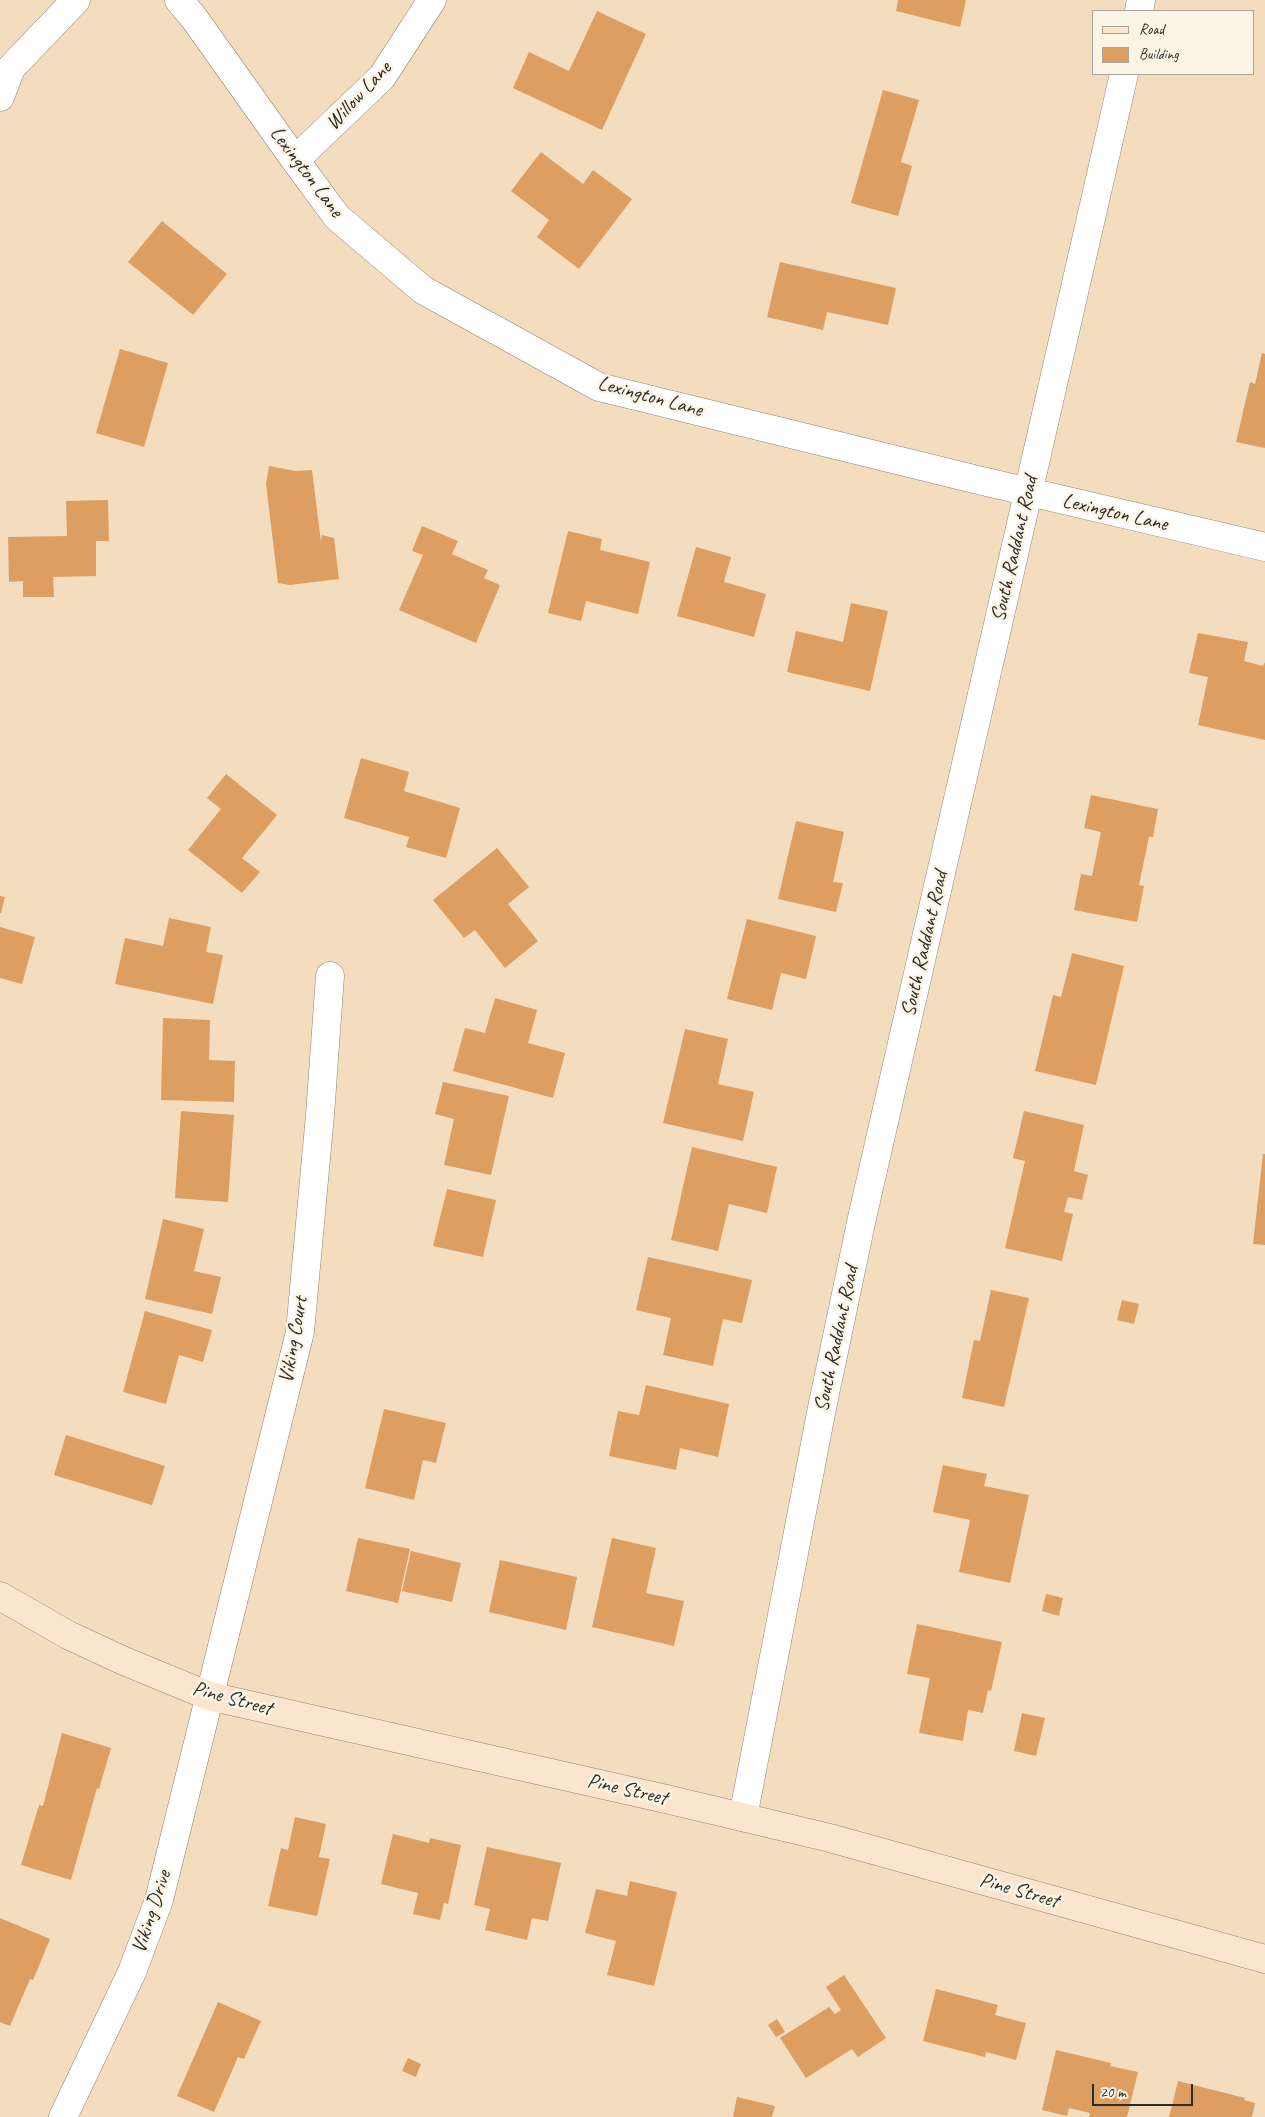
<!DOCTYPE html>
<html>
<head>
<meta charset="utf-8">
<style>
  body { margin:0 }
  #map { position:relative; width:1265px; height:2117px; overflow:hidden; background:#f4dcbf; font-family:Caveat,sans-serif }
  canvas { display:block }
  .legend { position:absolute; left:1092px; top:10px; width:162px; height:65px; box-sizing:border-box; background:#fcf5e5; border:1px solid #a8a49b; margin:0; padding:6px 9px; list-style:none; font-size:15px; color:#2b2b2b }
  .legend li { display:flex; align-items:center; gap:10px; height:25px }
  .legend b { width:25px; border:1px solid #a8a49b }
  .scale { position:absolute; left:1092px; top:2084px; width:101px; height:22px; box-sizing:border-box; border:2px solid #2b2b2b; border-top:0; padding-left:6px; font-size:15px; line-height:18px; white-space:nowrap; color:#2b2b2b; -webkit-text-stroke:4px #fcf5e5; paint-order:stroke }
</style>
</head>
<body>
<div id="map">
<canvas width="1265" height="2117"></canvas>
<ul class="legend">
<li><b style="height:6px;background:#fce5cf"></b>Road</li>
<li><b style="height:14px;background:#dd9e62"></b>Building</li>
</ul>
<div class="scale">20 m</div>
</div>
<script>
const g = document.querySelector('canvas').getContext('2d');
g.lineJoin = 'round';
function fillPath(path, color) {
  g.fillStyle = color;
  g.fill(path, 'evenodd');
}
function trace(path, color, width, dash) {
  g.strokeStyle = color;
  g.lineWidth = width;
  g.lineCap = dash ? 'butt' : 'round';
  g.setLineDash(dash || []);
  g.stroke(path);
}
function label(font, color, halo, rows, align = 'center') {
  g.font = font + ' Caveat,sans-serif';
  g.lineWidth = 5;
  g.setLineDash([]);
  g.textBaseline = 'middle';
  g.strokeStyle = halo;
  g.fillStyle = color;
  for (const [text, x, y, turn = 0] of rows) {
    g.save();
    g.translate(x, y);
    g.rotate((+turn || 0) * Math.PI / 180);
    g.textAlign = isNaN(turn) ? turn : align;
    if (halo) g.strokeText(text, 0, 0);
    g.fillText(text, 0, 0);
    g.restore();
  }
}
fillPath(new Path2D(`
  M 898,0 L 966,0 L 960,27 L 896,11 Z
  M 597,11 L 646,34 L 602,130 L 513,88 L 529,52 L 569,71 Z
  M 883,90 L 919,100 L 901,162 L 912,166 L 898,216 L 851,203 Z
  M 541,152 L 583,184 L 593,170 L 632,199 L 579,269 L 537,237 L 549,220 L 511,191 Z
  M 162,221 L 227,274 L 193,315 L 128,262 Z
  M 780,262 L 896,288 L 888,325 L 827,312 L 823,330 L 767,317 Z
  M 120,349 L 168,363 L 144,447 L 96,433 Z
  M 1262,353 L 1265,354 L 1265,448 L 1236,442 L 1250,382 L 1255,384 Z
  M 269,466 L 296,471 L 312,470 L 321,542 L 322,535 L 334,538 L 339,579 L 290,585 L 278,583 L 266,484 Z
  M 108,500 L 109,541 L 96,541 L 96,576 L 53,577 L 54,597 L 23,597 L 23,581 L 9,582 L 8,537 L 67,536 L 66,501 Z
  M 422,526 L 458,541 L 452,554 L 488,570 L 484,578 L 500,585 L 476,643 L 399,610 L 423,555 L 412,551 Z
  M 568,531 L 602,539 L 600,550 L 650,562 L 638,614 L 586,601 L 581,621 L 548,613 Z
  M 696,547 L 731,557 L 724,582 L 766,594 L 754,637 L 677,616 Z
  M 851,603 L 888,611 L 870,691 L 787,672 L 796,631 L 843,642 Z
  M 1198,633 L 1248,642 L 1244,661 L 1263,666 L 1265,662 L 1265,740 L 1198,725 L 1208,677 L 1189,673 Z
  M 361,758 L 409,772 L 404,791 L 460,808 L 446,858 L 406,847 L 409,837 L 344,818 Z
  M 226,774 L 277,815 L 242,858 L 260,872 L 242,893 L 188,850 L 221,809 L 207,798 Z
  M 1091,795 L 1158,809 L 1153,837 L 1149,837 L 1139,885 L 1144,886 L 1137,922 L 1074,910 L 1081,874 L 1092,876 L 1101,832 L 1084,828 Z
  M 796,821 L 844,832 L 833,882 L 843,883 L 836,912 L 778,899 Z
  M 497,848 L 529,887 L 508,904 L 538,941 L 505,968 L 475,930 L 464,938 L 433,900 Z
  M 0,896 L 5,897 L 1,913 L 0,913 Z
  M 169,918 L 211,927 L 206,952 L 223,955 L 213,1004 L 115,984 L 125,938 L 163,946 Z
  M 747,919 L 816,936 L 806,979 L 781,973 L 772,1010 L 727,999 Z
  M 0,927 L 35,937 L 22,984 L 0,978 Z
  M 1072,953 L 1124,966 L 1096,1085 L 1035,1071 L 1053,995 L 1061,997 Z
  M 495,998 L 537,1010 L 528,1043 L 565,1053 L 553,1098 L 453,1071 L 465,1028 L 485,1033 Z
  M 163,1018 L 210,1020 L 209,1060 L 235,1061 L 234,1102 L 161,1100 Z
  M 685,1029 L 728,1039 L 718,1084 L 754,1092 L 743,1141 L 663,1123 Z
  M 443,1082 L 509,1096 L 491,1175 L 444,1165 L 454,1119 L 435,1114 Z
  M 181,1111 L 234,1115 L 228,1202 L 175,1198 Z
  M 1024,1111 L 1084,1125 L 1074,1171 L 1088,1175 L 1082,1200 L 1068,1197 L 1064,1212 L 1073,1214 L 1062,1261 L 1005,1248 L 1025,1161 L 1013,1158 Z
  M 692,1147 L 777,1167 L 767,1213 L 729,1204 L 718,1251 L 671,1240 Z
  M 1263,1154 L 1265,1154 L 1265,1245 L 1253,1244 Z
  M 447,1189 L 496,1200 L 483,1257 L 433,1246 Z
  M 163,1219 L 204,1229 L 194,1271 L 221,1277 L 212,1314 L 145,1299 Z
  M 648,1257 L 752,1280 L 742,1323 L 723,1319 L 713,1366 L 663,1355 L 671,1318 L 636,1310 Z
  M 991,1290 L 1029,1298 L 1004,1407 L 962,1398 L 974,1340 L 980,1341 Z
  M 1122,1300 L 1139,1304 L 1134,1324 L 1117,1320 Z
  M 145,1311 L 212,1330 L 203,1362 L 179,1355 L 166,1404 L 123,1392 Z
  M 646,1385 L 729,1404 L 718,1457 L 680,1448 L 676,1470 L 609,1456 L 618,1411 L 639,1415 Z
  M 384,1409 L 446,1423 L 436,1463 L 423,1460 L 414,1500 L 365,1488 Z
  M 66,1435 L 165,1466 L 152,1505 L 54,1475 Z
  M 943,1465 L 987,1474 L 984,1486 L 1029,1495 L 1010,1583 L 959,1572 L 970,1520 L 933,1512 Z
  M 358,1538 L 410,1549 L 398,1603 L 346,1591 Z
  M 612,1538 L 656,1548 L 646,1593 L 684,1601 L 674,1646 L 592,1627 Z
  M 411,1551 L 461,1563 L 452,1602 L 402,1591 Z
  M 500,1560 L 577,1577 L 566,1630 L 489,1612 Z
  M 1046,1594 L 1063,1598 L 1059,1616 L 1042,1611 Z
  M 917,1624 L 1002,1642 L 991,1691 L 988,1690 L 983,1713 L 968,1710 L 963,1741 L 919,1733 L 930,1678 L 907,1674 Z
  M 1022,1713 L 1045,1718 L 1036,1756 L 1014,1751 Z
  M 62,1733 L 111,1748 L 99,1789 L 97,1788 L 71,1880 L 21,1865 L 39,1805 L 43,1806 Z
  M 295,1817 L 326,1824 L 319,1857 L 330,1859 L 317,1916 L 268,1906 L 281,1848 L 288,1850 Z
  M 393,1834 L 429,1843 L 430,1838 L 461,1845 L 448,1904 L 444,1903 L 440,1920 L 413,1914 L 418,1893 L 381,1884 Z
  M 487,1847 L 561,1863 L 548,1921 L 532,1918 L 527,1940 L 485,1930 L 490,1909 L 474,1905 Z
  M 630,1881 L 677,1892 L 654,1986 L 607,1975 L 616,1941 L 585,1933 L 596,1889 L 627,1896 Z
  M 0,1918 L 50,1939 L 33,1980 L 30,1979 L 10,2026 L 0,2022 Z
  M 844,1975 L 886,2038 L 858,2057 L 852,2049 L 806,2078 L 780,2038 L 829,2007 L 835,2014 L 841,2010 L 826,1987 Z
  M 936,1989 L 998,2005 L 995,2015 L 1026,2023 L 1016,2060 L 986,2052 L 985,2057 L 923,2041 Z
  M 218,2002 L 261,2021 L 244,2059 L 238,2057 L 214,2112 L 177,2096 Z
  M 777,2019 L 785,2032 L 776,2037 L 768,2025 Z
  M 1056,2050 L 1111,2063 L 1110,2066 L 1138,2072 L 1127,2117 L 1089,2117 L 1090,2113 L 1069,2108 L 1067,2116 L 1042,2110 Z
  M 408,2058 L 421,2064 L 416,2077 L 402,2071 Z
  M 1178,2081 L 1245,2098 L 1244,2100 L 1255,2103 L 1252,2117 L 1169,2117 Z
  M 737,2097 L 775,2106 L 772,2117 L 733,2117 Z`), '#dd9e62');
const street = new Path2D(`
  M 179,0 L 194,18 L 295,160 L 337,217 L 423,290 L 599,387 L 978,480 L 1265,547
  M 1139,11 L 1141,0
  M 0,97 L 11,68 L 76,0
  M 295,160 L 382,77 L 432,0
  M 743,1817 L 822,1408 L 862,1218 L 1124,74
  M 63,2117 L 132,1972 L 159,1900 L 300,1332 L 320,1115 L 330,976`);
const secondary = new Path2D(`
  M 0,1596 L 68,1635 L 124,1661 L 209,1696 L 666,1799 L 830,1838 L 1265,1959`);
trace(street, '#908475', 29);
trace(secondary, '#908475', 29);
trace(street, '#fff', 28);
trace(secondary, '#fce5cf', 28);
label('21px', '#2b2b2b', '#fcf5e5', [
  ["Willow Lane",359,96,-47],
  ["Lexington Lane",306,172,53],
  ["Lexington Lane",650,397,15],
  ["Lexington Lane",1115,513,13],
  ["South Raddant Road",1015,549,-77],
  ["South Raddant Road",925,944,-77],
  ["South Raddant Road",837,1339,-78],
  ["Viking Court",294,1340,-80],
  ["Pine Street",232,1699,15],
  ["Pine Street",627,1790,13],
  ["Pine Street",1019,1891,16],
  ["Viking Drive",152,1912,-72]
]);
</script>
</body>
</html>
